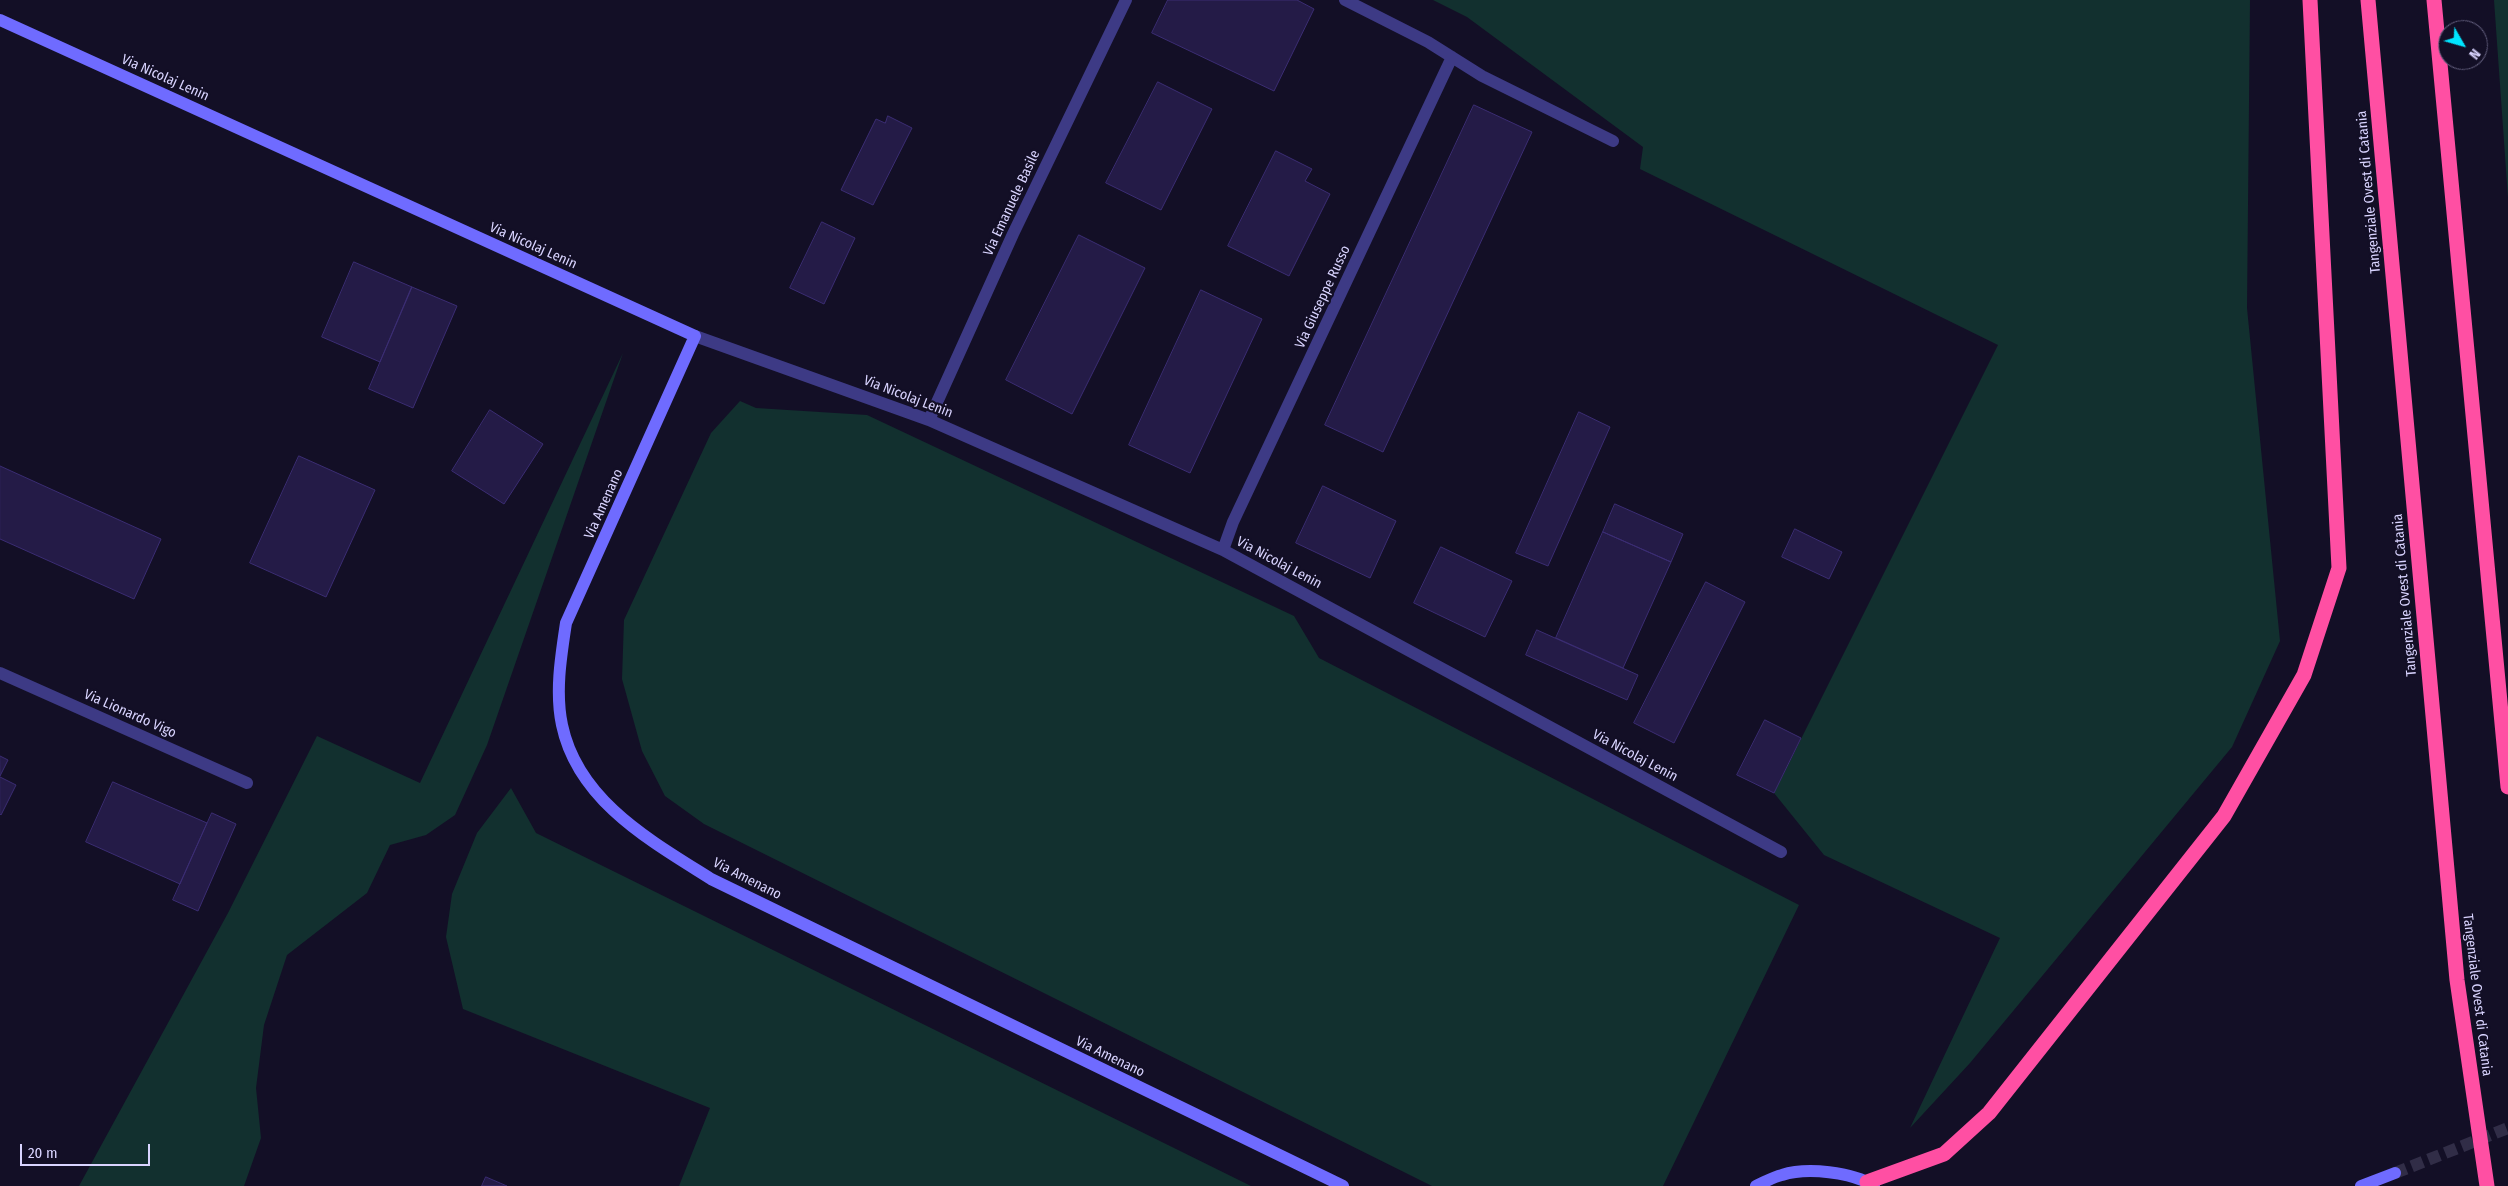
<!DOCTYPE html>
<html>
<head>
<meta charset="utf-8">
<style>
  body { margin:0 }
  #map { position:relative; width:2508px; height:1186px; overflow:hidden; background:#130f26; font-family:"Fira Sans Condensed",sans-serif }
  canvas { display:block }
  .north { position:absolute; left:2438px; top:20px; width:50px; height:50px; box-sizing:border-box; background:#130f26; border:1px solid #625e7d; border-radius:50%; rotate:128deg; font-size:14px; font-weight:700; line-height:20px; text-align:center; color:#d9d4ff }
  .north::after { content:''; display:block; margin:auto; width:18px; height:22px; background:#00e5ff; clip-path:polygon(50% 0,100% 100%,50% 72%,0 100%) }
  .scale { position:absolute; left:20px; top:1144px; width:130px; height:22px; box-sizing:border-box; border:2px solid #d9d4ff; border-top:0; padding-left:6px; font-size:15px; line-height:18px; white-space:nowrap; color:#d9d4ff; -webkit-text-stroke:4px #130f26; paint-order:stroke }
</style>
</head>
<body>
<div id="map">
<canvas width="2508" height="1186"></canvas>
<div class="north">N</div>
<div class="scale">20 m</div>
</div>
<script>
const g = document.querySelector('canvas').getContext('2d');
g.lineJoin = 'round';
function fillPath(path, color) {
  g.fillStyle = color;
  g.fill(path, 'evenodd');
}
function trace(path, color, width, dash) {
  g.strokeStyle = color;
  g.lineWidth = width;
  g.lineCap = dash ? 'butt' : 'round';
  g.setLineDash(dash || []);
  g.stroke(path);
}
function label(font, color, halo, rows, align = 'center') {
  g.font = font + ' "Fira Sans Condensed",sans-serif';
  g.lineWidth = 4.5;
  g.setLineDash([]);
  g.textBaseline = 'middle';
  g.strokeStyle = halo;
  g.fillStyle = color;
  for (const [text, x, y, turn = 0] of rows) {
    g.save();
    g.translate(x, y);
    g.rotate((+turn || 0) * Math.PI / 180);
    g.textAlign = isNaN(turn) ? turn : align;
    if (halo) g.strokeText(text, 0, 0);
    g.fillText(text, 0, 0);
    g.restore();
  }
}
fillPath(new Path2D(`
  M 1433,0 L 2250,0 L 2247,308 L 2280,641 L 2232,747 L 1970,1063 L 1910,1128 L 2000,938 L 1824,855 L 1774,793 L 1998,345 L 1640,169 L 1643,147 L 1467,17 Z
  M 2494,0 L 2508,0 L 2508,198 Z
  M 623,353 L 487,745 L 455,815 L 426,835 L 390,845 L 367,893 L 287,955 L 264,1025 L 256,1088 L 261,1138 L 244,1186 L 79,1186 L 228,913 L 317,736 L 420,783 Z
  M 740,401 L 756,408 L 867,415 L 1294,616 L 1319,658 L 1799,905 L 1663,1186 L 1432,1186 L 704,824 L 665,796 L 642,751 L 622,679 L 624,620 L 711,433 Z
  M 511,788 L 536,833 L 1251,1186 L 679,1186 L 710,1108 L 463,1009 L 446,937 L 452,894 L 477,833 Z`), '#12302f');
const building = new Path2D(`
  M 1168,0 L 1297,0 L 1314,9 L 1274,91 L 1152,33 Z
  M 1158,82 L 1212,109 L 1161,210 L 1106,183 Z
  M 1474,105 L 1532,132 L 1383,452 L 1325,425 Z
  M 888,116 L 912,128 L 873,205 L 841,190 L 876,119 L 885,123 Z
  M 1276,151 L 1312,169 L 1305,181 L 1330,194 L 1289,276 L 1228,246 Z
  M 822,222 L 855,238 L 824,304 L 790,288 Z
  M 1079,235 L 1145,268 L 1072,414 L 1006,380 Z
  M 354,262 L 412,287 L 380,362 L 322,337 Z
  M 412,287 L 457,306 L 413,408 L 369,389 Z
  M 1201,290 L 1262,319 L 1190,473 L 1129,445 Z
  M 490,410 L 543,444 L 504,504 L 452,471 Z
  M 1579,412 L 1610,427 L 1548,566 L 1516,553 Z
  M 299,456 L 375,490 L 326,597 L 250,563 Z
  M 0,466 L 161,539 L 134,599 L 0,539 Z
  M 1323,486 L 1396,521 L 1370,578 L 1296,543 Z
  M 1615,504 L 1683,534 L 1671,562 L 1603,532 Z
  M 1795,529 L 1842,552 L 1829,579 L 1782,557 Z
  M 1603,532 L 1671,562 L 1623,668 L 1556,638 Z
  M 1441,547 L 1512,581 L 1485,637 L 1414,603 Z
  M 1706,582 L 1745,602 L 1674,743 L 1634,723 Z
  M 1537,630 L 1638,675 L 1627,700 L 1526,655 Z
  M 1765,720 L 1801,738 L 1774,793 L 1737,775 Z
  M 0,756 L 8,760 L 0,776 Z
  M 0,777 L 16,785 L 1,815 L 0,814 Z
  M 113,782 L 207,823 L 180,884 L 86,842 Z
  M 212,813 L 236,824 L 198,911 L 173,900 Z
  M 486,1177 L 507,1186 L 482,1186 Z`);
fillPath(building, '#241b47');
trace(building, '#3b2d73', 1);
trace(new Path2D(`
  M 2395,1173 L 2508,1128`), '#312d47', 12, [12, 6]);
trace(new Path2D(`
  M 1345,0 L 1428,42 L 1482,76 L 1613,141
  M 695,336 L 929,420 L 1223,550 L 1781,852
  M 929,420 L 1013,234 L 1126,0
  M 1223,550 L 1233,522 L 1452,57
  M 0,673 L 247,783`), '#3d3a85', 12);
trace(new Path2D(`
  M 0,20 L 695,336 L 566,623 C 561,656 555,692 562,725 C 578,801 651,841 711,879 L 1343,1186
  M 1756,1186 C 1765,1182 1773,1177 1782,1175 C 1807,1167 1852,1172 1874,1186
  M 2361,1186 L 2395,1173`), '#6f6bff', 12);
trace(new Path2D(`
  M 2368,0 L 2457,980 L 2487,1186
  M 2434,0 L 2508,787
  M 1867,1182 L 1944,1154 L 1989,1113 L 2224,816 L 2304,675 L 2339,568 L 2310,0`), '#ff4fa3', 15);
label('14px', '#d9d4ff', '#130f26', [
  ["Via Nicolaj Lenin",165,78,24],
  ["Tangenziale Ovest di Catania",2369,192,-95],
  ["Via Emanuele Basile",1012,203,-65],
  ["Via Nicolaj Lenin",533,246,24],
  ["Via Giuseppe Russo",1323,297,-65],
  ["Via Nicolaj Lenin",908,397,21],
  ["Via Amenano",604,504,-66],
  ["Via Nicolaj Lenin",1279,563,28],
  ["Tangenziale Ovest di Catania",2405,595,-95],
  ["Via Lionardo Vigo",130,714,24],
  ["Via Nicolaj Lenin",1635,756,28],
  ["Via Amenano",747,879,27],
  ["Tangenziale Ovest di Catania",2477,995,83],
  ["Via Amenano",1110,1057,26]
]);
</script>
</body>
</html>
